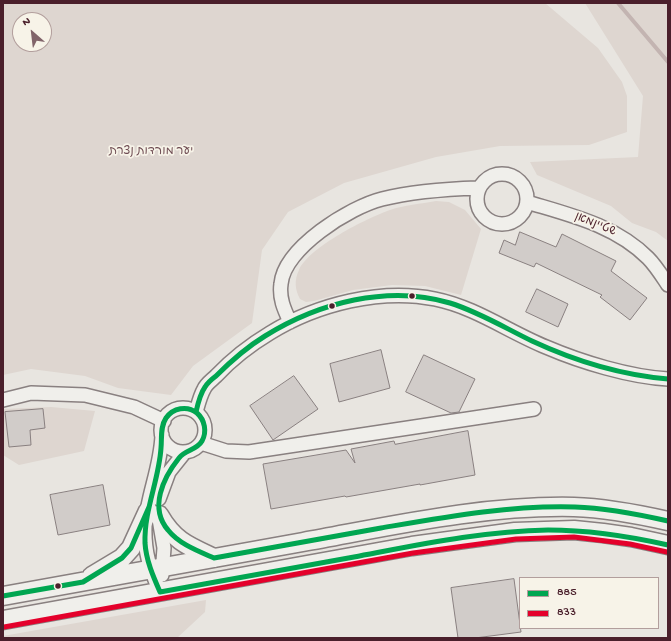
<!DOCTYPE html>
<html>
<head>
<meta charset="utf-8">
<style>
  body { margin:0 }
  #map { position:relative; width:671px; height:641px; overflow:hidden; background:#e8e5e0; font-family:"Gochi Hand",sans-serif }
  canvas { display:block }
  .frame { position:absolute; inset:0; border:4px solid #4a1f2b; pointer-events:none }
  .legend { position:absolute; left:519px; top:577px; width:140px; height:52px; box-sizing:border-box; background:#f7f3e8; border:1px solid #b29e9c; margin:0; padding:5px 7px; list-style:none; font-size:12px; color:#4a1f2b }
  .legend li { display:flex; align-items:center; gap:8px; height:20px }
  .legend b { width:20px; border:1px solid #b29e9c }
  .north { position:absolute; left:12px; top:12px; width:40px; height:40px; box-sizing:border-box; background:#f7f3e8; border:1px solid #b29e9c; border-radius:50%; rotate:332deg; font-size:11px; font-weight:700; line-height:16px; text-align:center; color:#4a1f2b }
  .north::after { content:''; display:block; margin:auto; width:14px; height:18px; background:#81646a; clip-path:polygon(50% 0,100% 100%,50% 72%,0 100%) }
</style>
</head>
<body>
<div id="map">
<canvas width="671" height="641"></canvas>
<div class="frame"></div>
<ul class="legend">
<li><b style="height:5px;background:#00a651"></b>885</li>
<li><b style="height:5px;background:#e4002b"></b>833</li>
</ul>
<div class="north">N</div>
</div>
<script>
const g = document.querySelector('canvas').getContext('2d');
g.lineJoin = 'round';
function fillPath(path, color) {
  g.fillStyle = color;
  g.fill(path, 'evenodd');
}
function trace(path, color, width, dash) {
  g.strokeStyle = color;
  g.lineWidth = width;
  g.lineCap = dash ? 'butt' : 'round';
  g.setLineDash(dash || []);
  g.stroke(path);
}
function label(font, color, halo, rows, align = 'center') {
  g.font = font + ' "Gochi Hand","Playpen Sans Hebrew",sans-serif';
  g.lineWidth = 3.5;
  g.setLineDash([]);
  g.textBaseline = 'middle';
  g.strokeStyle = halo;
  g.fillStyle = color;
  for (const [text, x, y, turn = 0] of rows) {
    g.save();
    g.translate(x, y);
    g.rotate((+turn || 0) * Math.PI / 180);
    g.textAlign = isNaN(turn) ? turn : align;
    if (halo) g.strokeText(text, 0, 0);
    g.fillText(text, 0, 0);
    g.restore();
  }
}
fillPath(new Path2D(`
  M 3,3 L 545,3 L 598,48 L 622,82 L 627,96 L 627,132 L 589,145 L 500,146 L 436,157 L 344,183 L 288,212 L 262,250 L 252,323 L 193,366 L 171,395 L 118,388 L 85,376 L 31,369 L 3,375 ZM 20,20 L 44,20 L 44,44 L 20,44 Z
  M 585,3 L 668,3 L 668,241 L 656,232 L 632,223 L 611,206 L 537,175 L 530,162 L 638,157 L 643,96 Z
  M 436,201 L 449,202 L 465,210 L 481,229 L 461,295 L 425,286 L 392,285 L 353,290 L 314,301 L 306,302 L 300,299 C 295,290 294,280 299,270 C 309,247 367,218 390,210 C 404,205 421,204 436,201 Z
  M 51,407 L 95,411 L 84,451 L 19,465 L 3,455 L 3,409 Z
  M 206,600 L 205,612 L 177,638 L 3,638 L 3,636 Z`), '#ded6d0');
trace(new Path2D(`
  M 618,3 L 668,62`), '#c3b4b1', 4);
const building = new Path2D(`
  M 520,232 L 556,247 L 562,234 L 616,261 L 611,271 L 647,298 L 630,320 L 600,297 L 602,295 L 536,263 L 534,267 L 499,253 L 504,240 L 515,245 Z
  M 537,289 L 568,304 L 558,327 L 526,312 Z
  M 381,350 L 390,388 L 339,402 L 330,364 Z
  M 424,355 L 475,379 L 459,412 L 451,413 L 406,392 Z
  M 294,376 L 318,409 L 273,440 L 250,406 Z
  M 43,409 L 45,428 L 30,430 L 31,445 L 9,447 L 5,412 Z
  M 468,431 L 475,475 L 420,485 L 420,484 L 346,497 L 345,496 L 271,509 L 263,464 L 346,450 L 355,463 L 351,449 L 394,441 L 395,444 Z
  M 103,485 L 110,525 L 58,535 L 50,495 Z
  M 514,579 L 521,632 L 475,638 L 458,638 L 451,588 Z`);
fillPath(building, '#d1ccc9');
trace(building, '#898080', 1);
const street = new Path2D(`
  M477 199a25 25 0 1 1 50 0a25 25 0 1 1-50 0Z
  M 527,202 C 570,215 615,225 648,258 C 656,266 662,276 668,285
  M 290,322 C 284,309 279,298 281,284 C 284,248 350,207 382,199 C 414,191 446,189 478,188
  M 3,400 L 31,393 L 85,395 L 134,407 L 164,421
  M161 430a22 22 0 1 1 44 0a22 22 0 1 1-44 0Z
  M 196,412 C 198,405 200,396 204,389 C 206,384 212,380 216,376 C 232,359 250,345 270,333 C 317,304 381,288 435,299 C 475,307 509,332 546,347 C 581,362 630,377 668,379
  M 201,443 L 226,451 L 249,452 L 534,409
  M 159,499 L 169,472 L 185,452
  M 159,519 L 164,548 L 162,575
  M 160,592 C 150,569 144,552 145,526 C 147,496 161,467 162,435`);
const secondary = new Path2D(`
  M 159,515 C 174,541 188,546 214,558
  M 92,576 L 122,558 L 131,548 L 148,511
  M 3,596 C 103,578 203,560 303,542 C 392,526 483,505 574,507 C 606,508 637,514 668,521
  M 3,620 L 412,546 L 515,532 L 574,530 L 603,533 L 631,537 L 668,545`);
trace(street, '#898080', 16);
trace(secondary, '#898080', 21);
trace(street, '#f0efeb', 13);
trace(secondary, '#f0efeb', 18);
trace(new Path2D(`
  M 196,412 C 198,403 200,394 205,387 C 208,382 212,379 216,376 C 231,361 247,347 265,336 C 318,303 388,284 450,303 C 479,312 505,328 532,341 C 575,361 621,375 668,379
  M 668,521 C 637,514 607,508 575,507 C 510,505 445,517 381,528 C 325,538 270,548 214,558 C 198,551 179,544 168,530 C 149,508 163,478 179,458 C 185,450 197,450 202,441 C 207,432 205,420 197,413 C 187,405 173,408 166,418 C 160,427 162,438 161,448 C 159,480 144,510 145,543 C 146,560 153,576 160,592 C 225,580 289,569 354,557 C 418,545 483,531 548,530 C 589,530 628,536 668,545
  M 3,596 L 83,582 L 122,558 L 131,548 L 149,507`), '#00a651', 5);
trace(new Path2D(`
  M 4,627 L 413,553 L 516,539 L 574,537 L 630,544 L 667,552`), '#e4002b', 5);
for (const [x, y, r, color] of [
  [412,296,3.5,"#4a1f2b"],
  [332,306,3.5,"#4a1f2b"],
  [58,586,3.5,"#4a1f2b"]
]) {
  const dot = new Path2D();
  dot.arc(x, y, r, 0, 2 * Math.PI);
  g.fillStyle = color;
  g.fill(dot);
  trace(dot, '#f7f3e8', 1.5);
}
label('12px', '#6d4a51', '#f7f3e8', [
  ["יער מורדות נצרת",151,152]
]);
label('12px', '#4a1f2b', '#f7f3e8', [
  ["שטיינמאן",595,225,22]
]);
</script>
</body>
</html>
